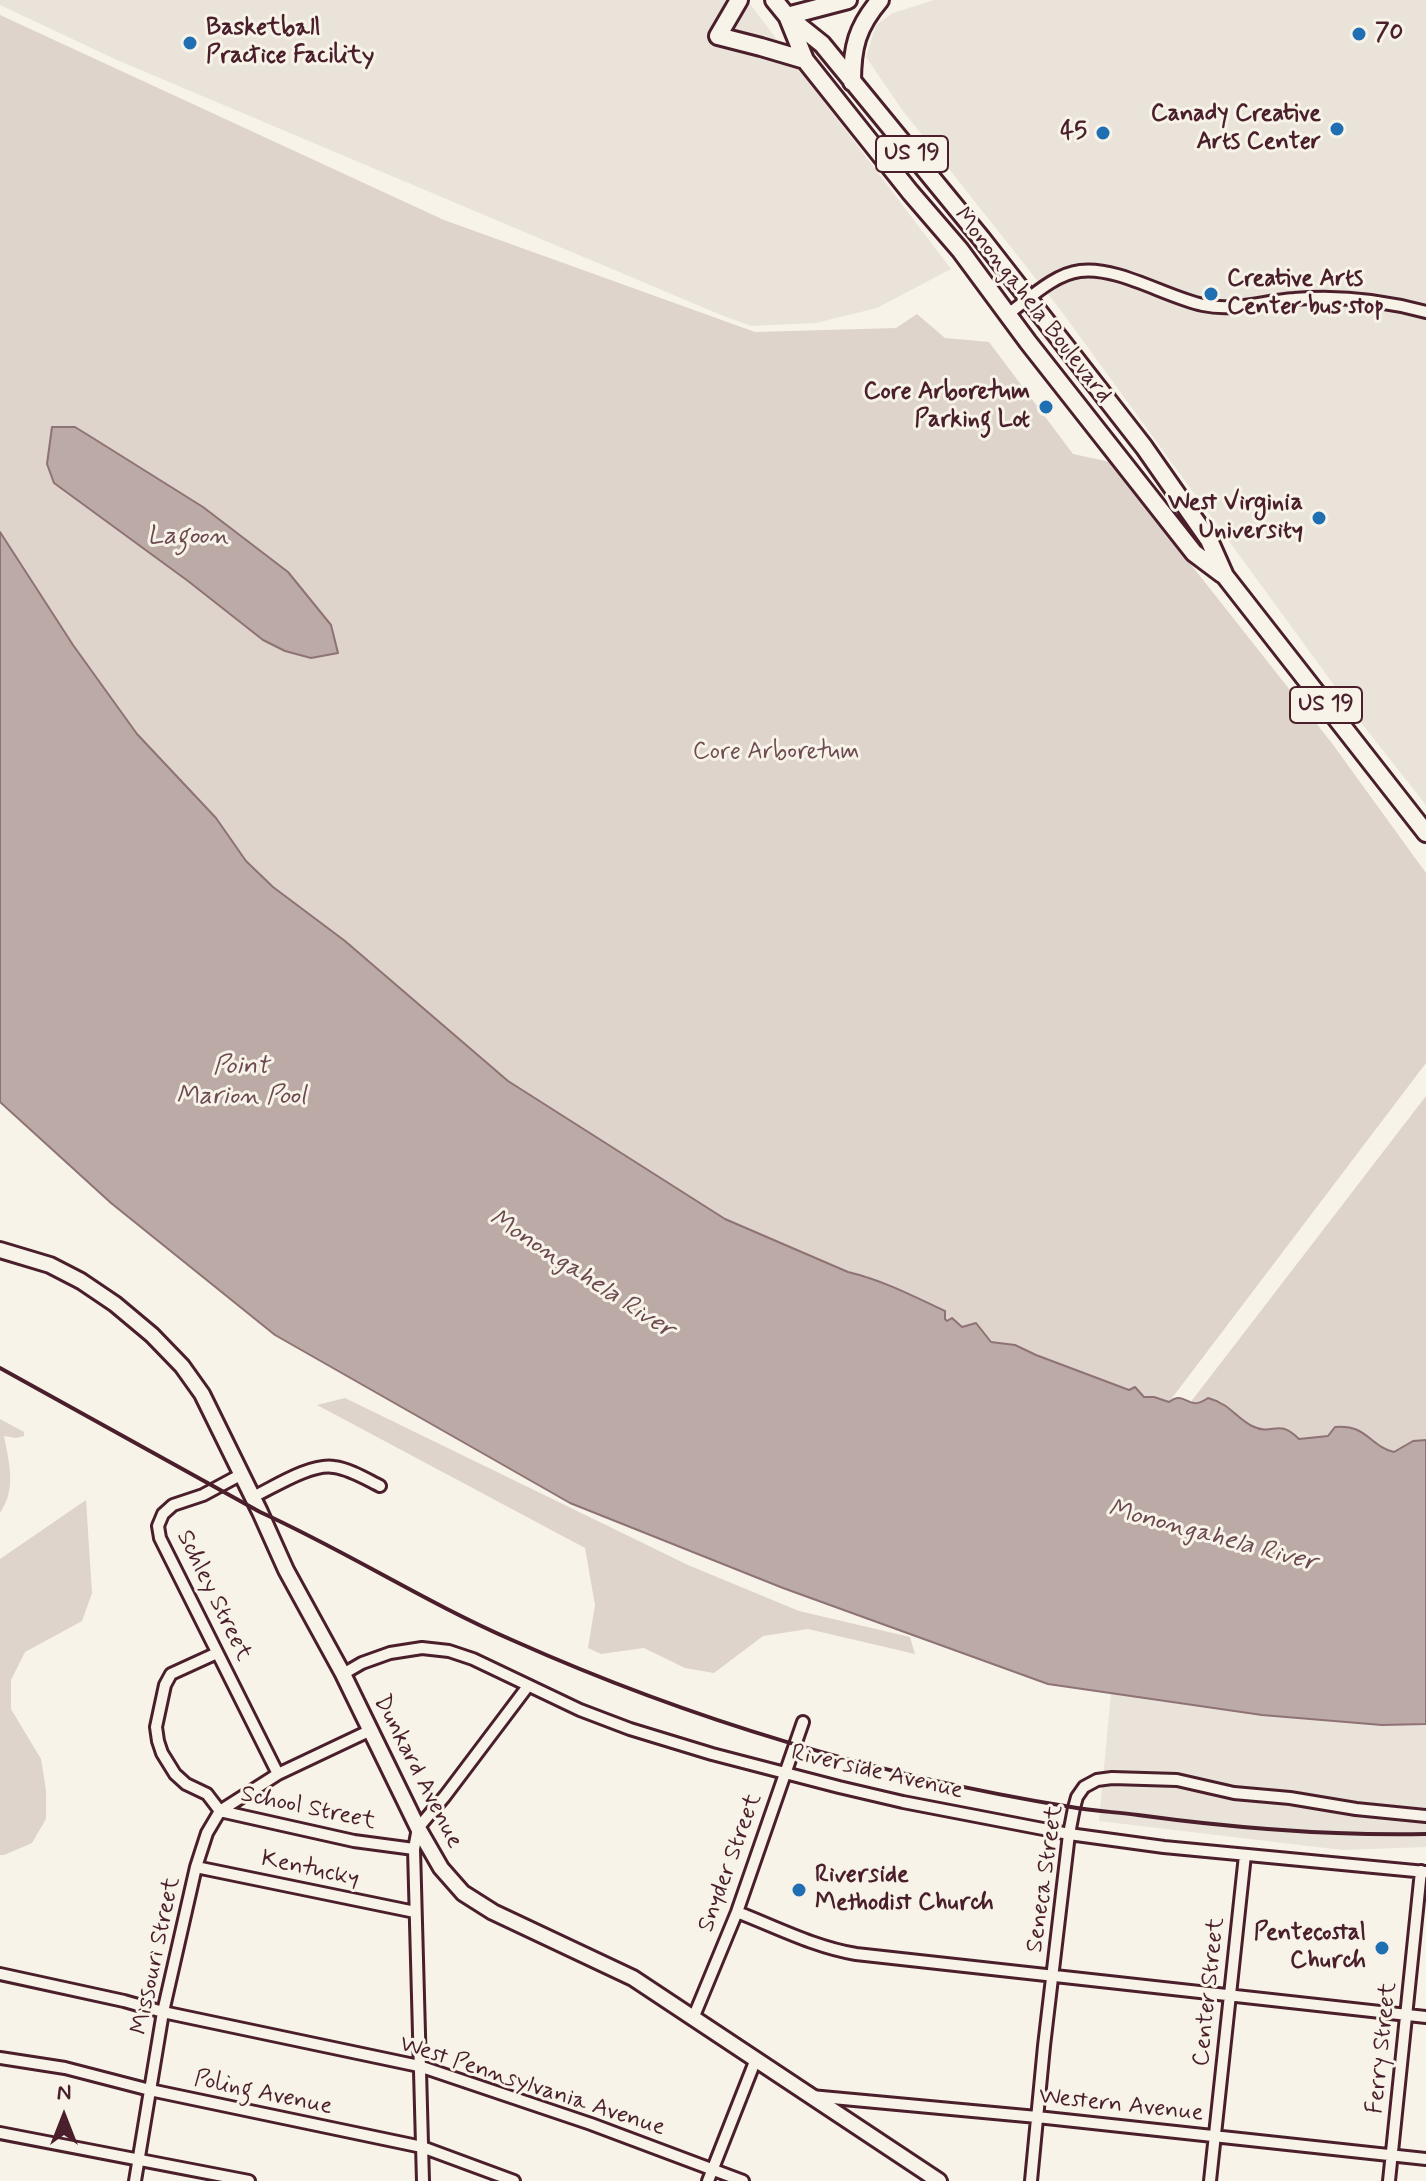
<!DOCTYPE html>
<html>
<head>
<meta charset="utf-8">
<style>
  body { margin:0 }
  #map { position:relative; width:1426px; height:2181px; overflow:hidden; background:#f7f3e8; font-family:Mynerve,sans-serif }
  canvas { display:block }
  .north { position:absolute; left:24px; top:2077px; width:80px; height:80px; -webkit-text-stroke:6px #f7f3e8; paint-order:stroke; rotate:0deg; font-size:22px; font-weight:700; line-height:32px; text-align:center; color:#4a1f2b }
  .north::after { content:''; display:block; margin:auto; width:28px; height:36px; background:#4a1f2b; clip-path:polygon(50% 0,100% 100%,50% 72%,0 100%) }
</style>
</head>
<body>
<div id="map">
<canvas width="1426" height="2181"></canvas>
<div class="north">N</div>
</div>
<script>
const g = document.querySelector('canvas').getContext('2d');
g.lineJoin = 'round';
function fillPath(path, color) {
  g.fillStyle = color;
  g.fill(path, 'evenodd');
}
function trace(path, color, width, dash) {
  g.strokeStyle = color;
  g.lineWidth = width;
  g.lineCap = dash ? 'butt' : 'round';
  g.setLineDash(dash || []);
  g.stroke(path);
}
function label(font, color, halo, rows, align = 'center') {
  g.font = font + ' Mynerve,sans-serif';
  g.lineWidth = 6;
  g.setLineDash([]);
  g.textBaseline = 'middle';
  g.strokeStyle = halo;
  g.fillStyle = color;
  for (const [text, x, y, turn = 0] of rows) {
    g.save();
    g.translate(x, y);
    g.rotate((+turn || 0) * Math.PI / 180);
    g.textAlign = isNaN(turn) ? turn : align;
    if (halo) g.strokeText(text, 0, 0);
    g.fillText(text, 0, 0);
    g.restore();
  }
}
fillPath(new Path2D(`
  M 0,0 L 747,0 L 951,269 L 877,308 L 816,323 L 751,326 L 721,315 L 117,60 L 0,5 Z
  M 934,0 L 1426,0 L 1426,805 L 1366,729 L 1059,308 L 900,107 L 866,57 L 876,25 L 893,13 Z
  M 1111,1693 L 1262,1715 L 1382,1725 L 1426,1724 L 1426,1847 L 1342,1850 L 1099,1821 Z`), '#eae3da');
fillPath(new Path2D(`
  M 0,15 L 444,220 L 755,332 L 896,328 L 917,314 L 945,338 L 989,342 L 1073,454 L 1110,462 L 1331,742 L 1426,873 L 1426,1063 L 1169,1402 C 1155,1397 1142,1397 1129,1390 L 1036,1355 L 1015,1345 L 991,1342 L 976,1323 L 962,1328 L 953,1319 L 948,1321 L 867,1276 L 848,1272 L 725,1219 L 508,1081 L 345,941 L 273,887 L 246,861 L 216,818 L 137,734 L 73,645 L 0,532 Z
  M 1426,1096 L 1426,1440 L 1413,1441 L 1394,1452 L 1387,1451 L 1358,1429 L 1329,1436 L 1299,1439 C 1277,1417 1273,1437 1252,1426 C 1241,1420 1231,1409 1220,1401 L 1190,1403 Z
  M 345,1398 L 688,1565 L 799,1611 L 910,1637 L 915,1654 L 808,1629 L 763,1636 L 714,1673 L 685,1668 L 644,1648 L 601,1654 L 588,1648 L 595,1605 L 585,1548 L 317,1405 Z
  M 0,1419 L 24,1432 L 24,1436 L 16,1438 L 4,1436 C 9,1463 17,1488 0,1513 Z
  M 86,1500 L 92,1593 L 82,1621 L 25,1652 L 11,1680 L 11,1709 L 41,1759 L 46,1790 L 46,1819 L 32,1843 L 4,1855 L 0,1855 L 0,1559 Z`), '#ded4cc');
const water = new Path2D(`
  M 52,427 L 75,427 L 96,440 L 203,507 L 288,572 L 331,625 L 338,653 L 311,658 L 285,651 L 263,640 L 188,581 L 54,483 L 47,464 Z
  M 0,532 L 73,645 L 137,734 L 216,818 L 246,861 L 273,887 L 345,941 L 508,1081 L 725,1219 L 848,1272 C 882,1280 913,1296 945,1311 L 945,1319 L 947,1321 L 952,1318 L 962,1327 L 976,1323 L 991,1342 L 1015,1345 L 1036,1355 L 1129,1390 L 1135,1387 L 1144,1397 L 1154,1397 L 1169,1402 C 1186,1389 1187,1413 1208,1398 C 1230,1404 1235,1417 1252,1426 C 1274,1437 1277,1417 1299,1439 L 1328,1436 L 1335,1427 C 1367,1424 1369,1446 1394,1452 L 1413,1441 L 1426,1440 L 1426,1724 L 1382,1725 L 1262,1715 L 1048,1684 L 783,1588 L 570,1503 L 275,1335 L 111,1203 L 0,1102 Z`);
fillPath(water, '#bcaaa7');
trace(water, '#8e7275', 2);
const minor = new Path2D(`
  M 1008,314 C 1029,299 1054,274 1080,271 C 1117,266 1166,297 1203,305 C 1234,312 1263,301 1294,299 C 1339,295 1382,300 1426,312
  M 242,1474 L 203,1495 L 173,1505 L 163,1514 L 158,1526 L 160,1538 L 278,1774
  M 253,1497 C 274,1487 311,1463 334,1467 C 350,1469 366,1479 380,1486
  M 217,1653 L 171,1674 L 165,1685 L 156,1727 L 158,1741 L 162,1753 L 175,1774 L 186,1784 L 207,1794 L 220,1811 L 354,1841 L 414,1849
  M 343,1674 L 362,1663 L 390,1653 L 422,1648 L 449,1651 L 473,1659 L 580,1710 L 630,1729 L 712,1754 L 839,1787 L 903,1802 L 1069,1834 L 1164,1847 L 1426,1872
  M 196,1867 L 415,1912
  M 737,1912 C 776,1927 814,1947 856,1954 L 1426,2017
  M 0,1974 L 124,2001 L 163,2012 L 419,2066 L 591,2124 L 743,2181
  M 694,2016 L 737,1912 L 803,1722
  M 0,2058 L 65,2068 L 150,2090 L 422,2147 L 514,2181
  M 811,2096 L 1037,2117 L 1426,2159
  M 0,2133 L 249,2181
  M 135,2181 L 163,2012 L 196,1867 L 207,1833 L 220,1811 L 278,1774 L 371,1730
  M 423,2181 L 414,1849 L 418,1828 L 445,1796 L 528,1686
  M 708,2181 L 756,2059
  M 1031,2181 L 1044,2046 L 1069,1834 L 1074,1808 L 1077,1797 L 1084,1787 L 1097,1780 L 1112,1778 L 1177,1780 L 1234,1793 L 1290,1798 L 1356,1809 L 1426,1816
  M 1210,2181 L 1245,1855
  M 1389,2181 L 1421,1871`);
const secondary = new Path2D(`
  M 0,1250 L 50,1265 L 81,1281 L 115,1304 L 152,1335 L 182,1366 L 202,1394 L 260,1512 L 286,1570 L 343,1674 L 418,1828 L 441,1868 L 463,1893 L 493,1912 L 633,1978 L 939,2181`);
const primary = new Path2D(`
  M 739,0 L 718,36 L 761,47 L 805,60
  M 774,0 L 787,16 L 822,44 L 981,238 L 1144,447 L 1209,540 L 1225,576 L 1426,833
  M 787,16 L 848,0
  M 788,18 L 805,60 L 910,192 L 960,250 L 1028,342 L 1194,553 L 1222,574
  M 852,82 C 852,47 857,27 880,0`);
trace(minor, '#4a1f2b', 16);
trace(secondary, '#4a1f2b', 20);
trace(primary, '#4a1f2b', 22);
trace(minor, '#f7f3e8', 10);
trace(secondary, '#f7f3e8', 14);
trace(primary, '#f7f3e8', 16);
trace(new Path2D(`
  M 0,1368 L 260,1512 C 346,1551 425,1602 512,1640 C 689,1719 879,1776 1071,1807 C 1093,1811 1115,1812 1138,1815 C 1233,1828 1329,1836 1426,1834`), '#4a1f2b', 4);
for (const [x, y, r, color] of [
  [1359,34,8,"#1f6fb2"],
  [190,43,8,"#1f6fb2"],
  [1337,129,8,"#1f6fb2"],
  [1103,133,8,"#1f6fb2"],
  [1211,294,8,"#1f6fb2"],
  [1046,407,8,"#1f6fb2"],
  [1319,518,8,"#1f6fb2"],
  [799,1890,8,"#1f6fb2"],
  [1382,1948,8,"#1f6fb2"]
]) {
  const dot = new Path2D();
  dot.arc(x, y, r, 0, 2 * Math.PI);
  g.fillStyle = color;
  g.fill(dot);
  trace(dot, '#f7f3e8', 3);
}
for (const [x, y, w] of [
  [912,154,72],
  [1326,705,72]
]) {
  const box = new Path2D();
  box.roundRect(x - w / 2, y - 18, w, 36, 6);
  g.fillStyle = '#f7f3e8';
  g.fill(box);
  trace(box, '#4a1f2b', 2);
}
label('bold 22px', '#4a1f2b', null, [
  ["US 19",912,154],
  ["US 19",1326,705]
]);
label('bold 24px', '#4a1f2b', '#f7f3e8', [
  ["Basketball",206,29,"left"],
  ["Practice Facility",206,57,"left"],
  ["70",1375,34,"left"],
  ["Canady Creative",1321,115],
  ["Arts Center",1321,143],
  ["45",1087,133],
  ["Creative Arts",1227,280,"left"],
  ["Center bus stop",1227,308,"left"],
  ["Core Arboretum",1030,393],
  ["Parking Lot",1030,421],
  ["West Virginia",1303,504],
  ["University",1303,532],
  ["Riverside",815,1876,"left"],
  ["Methodist Church",815,1904,"left"],
  ["Pentecostal",1366,1934],
  ["Church",1366,1962]
], 'right');
label('24px', '#4a1f2b', '#f7f3e8', [
  ["Monongahela Boulevard",1032,306,52],
  ["Schley Street",213,1596,64],
  ["Dunkard Avenue",417,1772,63],
  ["Riverside Avenue",877,1773,13],
  ["School Street",308,1809,12],
  ["Snyder Street",731,1863,-70],
  ["Kentucky",310,1870,12],
  ["Seneca Street",1046,1879,-82],
  ["Missouri Street",157,1956,-78],
  ["Center Street",1210,1992,-84],
  ["Ferry Street",1383,2048,-84],
  ["West Pennsylvania Avenue",532,2087,18],
  ["Poling Avenue",263,2094,12],
  ["Western Avenue",1121,2106,6]
]);
label('24px', '#6f4c53', '#f7f3e8', [
  ["Core Arboretum",776,753]
]);
label('italic 26px', '#6c4950', '#f7f3e8', [
  ["Lagoon",188,538],
  ["Point",241,1068],
  ["Marion Pool",241,1098],
  ["Monongahela River",581,1275,33],
  ["Monongahela River",1212,1537,15]
]);
</script>
</body>
</html>
